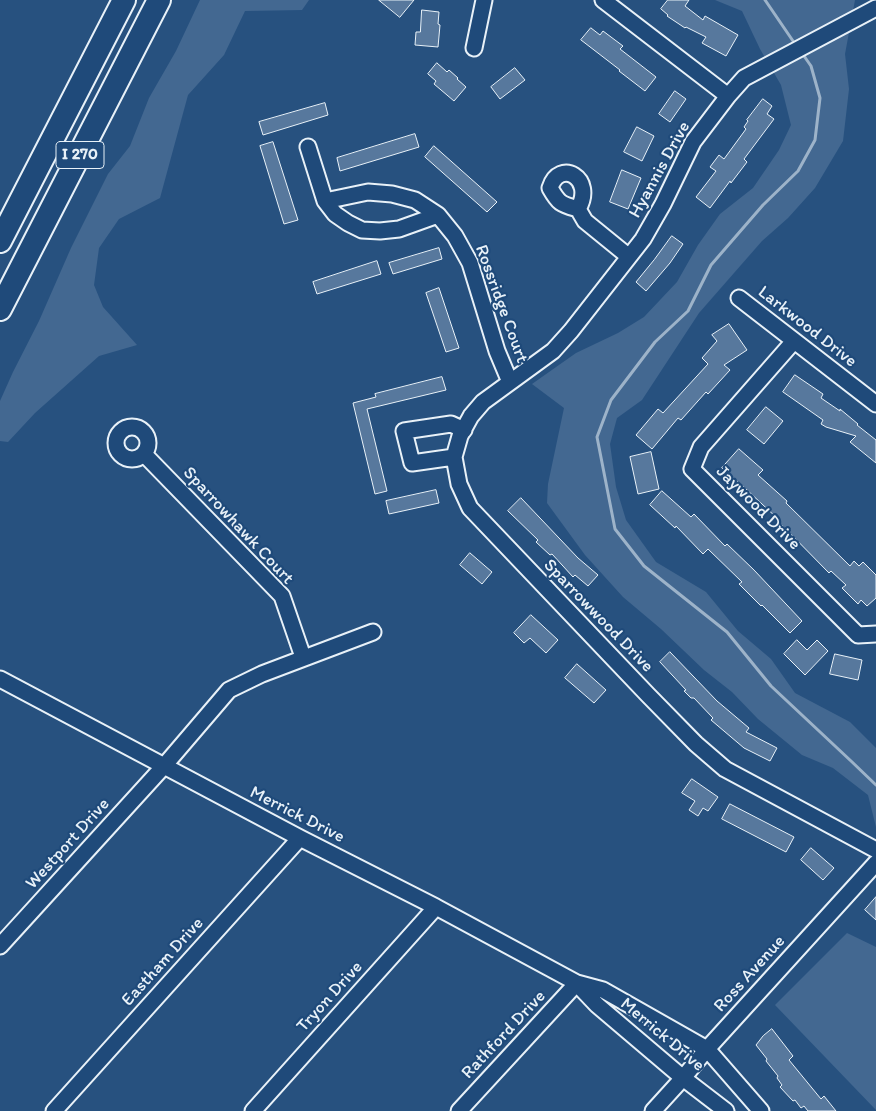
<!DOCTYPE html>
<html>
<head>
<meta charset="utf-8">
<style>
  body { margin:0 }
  canvas { display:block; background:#27517f }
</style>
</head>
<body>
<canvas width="876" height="1111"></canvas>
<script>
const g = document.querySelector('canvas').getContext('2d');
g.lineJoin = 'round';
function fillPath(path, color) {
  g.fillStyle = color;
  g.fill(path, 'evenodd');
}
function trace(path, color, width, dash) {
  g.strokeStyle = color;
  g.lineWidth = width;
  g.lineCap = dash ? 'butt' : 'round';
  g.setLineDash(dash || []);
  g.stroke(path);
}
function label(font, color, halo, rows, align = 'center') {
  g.font = font + ' Itim,sans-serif';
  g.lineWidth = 4.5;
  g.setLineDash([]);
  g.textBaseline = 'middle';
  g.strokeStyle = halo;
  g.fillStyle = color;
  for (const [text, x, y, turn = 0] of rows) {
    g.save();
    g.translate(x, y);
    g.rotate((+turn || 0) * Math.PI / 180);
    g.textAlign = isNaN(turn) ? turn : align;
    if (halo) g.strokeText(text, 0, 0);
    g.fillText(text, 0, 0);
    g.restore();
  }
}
fillPath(new Path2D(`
  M 200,0 L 309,0 L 302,10 L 245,11 L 224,55 L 188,95 L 160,198 L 119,219 L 99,248 L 94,285 L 103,307 L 137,345 L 99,356 L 35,413 L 8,442 L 0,441 L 0,401 L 13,372 L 39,321 L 71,248 L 108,174 L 130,146 L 149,98 L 176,51 Z
  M 715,0 L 855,0 L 845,54 L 849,89 L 843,141 L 815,188 L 788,218 L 762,241 L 699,313 L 642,400 L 617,418 L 610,444 L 616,487 L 626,520 L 656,562 L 706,592 L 738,631 L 771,659 L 795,693 L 850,722 L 876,748 L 876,827 L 868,795 L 833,768 L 802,755 L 758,719 L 732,692 L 704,670 L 661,629 L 623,597 L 585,555 L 547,503 L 548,484 L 564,408 L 532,384 L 576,353 L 618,333 L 644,317 L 677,282 L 698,245 L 720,214 L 753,188 L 779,150 L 791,125 L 781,85 L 760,49 L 742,11 Z
  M 847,933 L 876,947 L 876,1110 L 775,1005 Z`), '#436891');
trace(new Path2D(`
  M 765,0 L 793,41
  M 804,56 L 811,66 L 820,98 L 815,140 L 798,171 L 763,205 L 711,265 L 688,311 L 655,342 L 611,400 L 597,437 L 615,529 L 644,566 L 727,632 L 771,686 L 851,761 L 876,785`), '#9db3c9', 3);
const building = new Path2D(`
  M 379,0 L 414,0 L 400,17 Z
  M 668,0 L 689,0 L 685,6 L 703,20 L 705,16 L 738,35 L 726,56 L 702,43 L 706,37 L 686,27 L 685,28 L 667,16 L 668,15 L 661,9 Z
  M 422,10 L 439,12 L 438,24 L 440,25 L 438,47 L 415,45 L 416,32 L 420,32 Z
  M 591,28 L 600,35 L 603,31 L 623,46 L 620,49 L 656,77 L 645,91 L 619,71 L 620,70 L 581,40 Z
  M 437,63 L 447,72 L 449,70 L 458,78 L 457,79 L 466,87 L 454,101 L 434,84 L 436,81 L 428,74 Z
  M 515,68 L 525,80 L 500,99 L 491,87 Z
  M 675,91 L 686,99 L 670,122 L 659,114 Z
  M 763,99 L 772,106 L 767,114 L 774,119 L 744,159 L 747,162 L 731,183 L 730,181 L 710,208 L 696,197 L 716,171 L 710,167 L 719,155 L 724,159 L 746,129 L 744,127 L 748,121 L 747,120 Z
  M 325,103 L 328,115 L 263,135 L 259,122 Z
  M 637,127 L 654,136 L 642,161 L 624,152 Z
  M 415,134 L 419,147 L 340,171 L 337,158 Z
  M 273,142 L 298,220 L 284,224 L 260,146 Z
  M 434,146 L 497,202 L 487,212 L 425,157 Z
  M 622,170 L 641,178 L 628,209 L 610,202 Z
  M 672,236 L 683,244 L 670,263 L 646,291 L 636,282 L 654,260 Z
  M 439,248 L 442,259 L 393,274 L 389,263 Z
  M 377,261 L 381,274 L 317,294 L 313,282 Z
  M 439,288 L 459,348 L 446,352 L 426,293 Z
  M 729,324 L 747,350 L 724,365 L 730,370 L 708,394 L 706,392 L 681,420 L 678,418 L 652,449 L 636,435 L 658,409 L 663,413 L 708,364 L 702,358 L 717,341 L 712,335 Z
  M 795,375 L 823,394 L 821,398 L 840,411 L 840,409 L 858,424 L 857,425 L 876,440 L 876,463 L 850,442 L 856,436 L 826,427 L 821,424 L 823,420 L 783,392 Z
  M 442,377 L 446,390 L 367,409 L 387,491 L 375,494 L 353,403 L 376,397 L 375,394 Z
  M 766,407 L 783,421 L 764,444 L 747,430 Z
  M 739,449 L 763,470 L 758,475 L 787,501 L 786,503 L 850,566 L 854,561 L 859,566 L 863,562 L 876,575 L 876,598 L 867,606 L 861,600 L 858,604 L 842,588 L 846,585 L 831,571 L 829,573 L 777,520 L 778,519 L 746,489 L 722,468 Z
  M 651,452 L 659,489 L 638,494 L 630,457 Z
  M 436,490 L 439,503 L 389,514 L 386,501 Z
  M 662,491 L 691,517 L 694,514 L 725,546 L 727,544 L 754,570 L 802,621 L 790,633 L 762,605 L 761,606 L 739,584 L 742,582 L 708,549 L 703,554 L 676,526 L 675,528 L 650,505 Z
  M 521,498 L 578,558 L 598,575 L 588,586 L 575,575 L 573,577 L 552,554 L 550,555 L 536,542 L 538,540 L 508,511 Z
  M 470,553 L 492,572 L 482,584 L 460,565 Z
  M 531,615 L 558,640 L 546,653 L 530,638 L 524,643 L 514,633 Z
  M 797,640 L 807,650 L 817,640 L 828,651 L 805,675 L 784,654 Z
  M 670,652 L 717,701 L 749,728 L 746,732 L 777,748 L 770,761 L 744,748 L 711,720 L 713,718 L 694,698 L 691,698 L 684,691 L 686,690 L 660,662 Z
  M 835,654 L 862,660 L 858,680 L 830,674 Z
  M 577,664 L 606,690 L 594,703 L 565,678 Z
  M 692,779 L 718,797 L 708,811 L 703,808 L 698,816 L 689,810 L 695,801 L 682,793 Z
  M 730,804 L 794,837 L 786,852 L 722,819 Z
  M 811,848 L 834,868 L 823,880 L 801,860 Z
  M 876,897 L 876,920 L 865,910 Z
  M 772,1029 L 793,1056 L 789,1060 L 821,1099 L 824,1096 L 836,1111 L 808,1111 L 804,1106 L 801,1108 L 795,1100 L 793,1101 L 780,1087 L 782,1085 L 777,1078 L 778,1076 L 766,1061 L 767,1059 L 756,1045 L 763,1036 Z`);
fillPath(building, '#57789d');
trace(building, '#e8f1f8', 1);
const minor = new Path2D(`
  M 603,0 L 728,96
  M 876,8 L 744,78 L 728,96 L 693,142 L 663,204 L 643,239 L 571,331 L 553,351 L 483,402 L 471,416 L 460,436 L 454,457 L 459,484 L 470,508 L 648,695 L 696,744 L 725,769 L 876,850
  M 474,48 L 484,0
  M 308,147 L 325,201 L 335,214 L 348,223 L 362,230 L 380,231 L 399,229 L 438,215
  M 325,201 L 368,192 L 392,194 L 415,200 L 438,215 L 455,236 L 470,263 L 497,351 L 510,382
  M 578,209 C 561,204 559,204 550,188 C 559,158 596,178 578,209 L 585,221 L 628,256
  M 739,298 L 876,404
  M 794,341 L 701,447 L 692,469 L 858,635 L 876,634
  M116 443a16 16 0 1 1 32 0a16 16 0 1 1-32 0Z
  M 144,454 L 282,596 L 303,657
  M 454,457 L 412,463 L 404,431 L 451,424 L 464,430
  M 0,679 L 300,838 L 436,907 L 577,983 L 603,990 L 707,1049 L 761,1111
  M 0,946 L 164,766 L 229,690 L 262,674 L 373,632
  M 578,985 L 597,1005 L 683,1078 L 726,1111
  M 54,1111 L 300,838
  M 253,1111 L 436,907
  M 459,1111 L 577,983
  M 653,1111 L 683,1078 L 707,1049 L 876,863`);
const highway = new Path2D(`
  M 0,241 L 124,0
  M 0,309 L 159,0`);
trace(minor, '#e8f1f8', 19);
trace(highway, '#e8f1f8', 26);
trace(minor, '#1f4a7a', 15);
trace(highway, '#1f4a7a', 22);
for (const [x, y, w] of [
  [80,155,48]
]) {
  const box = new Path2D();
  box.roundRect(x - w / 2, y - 13.5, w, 27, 4);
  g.fillStyle = '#1f4a7a';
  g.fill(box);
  trace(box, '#e8f1f8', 1);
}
label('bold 16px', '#e8f1f8', null, [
  ["I 270",80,155]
]);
label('18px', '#e8f1f8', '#1f4a7a', [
  ["Hyannis Drive",660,170,-61],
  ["Rossridge Court",501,304,70],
  ["Larkwood Drive",807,327,38],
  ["Jaywood Drive",758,508,45],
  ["Sparrowhawk Court",238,526,47],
  ["Sparrowwood Drive",598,616,46],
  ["Merrick Drive",297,815,27],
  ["Westport Drive",68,844,-48],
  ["Eastham Drive",163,962,-48],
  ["Ross Avenue",750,974,-48],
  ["Tryon Drive",330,997,-48],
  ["Rathford Drive",504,1035,-47],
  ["Merrick Drive",662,1035,40]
]);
</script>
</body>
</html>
